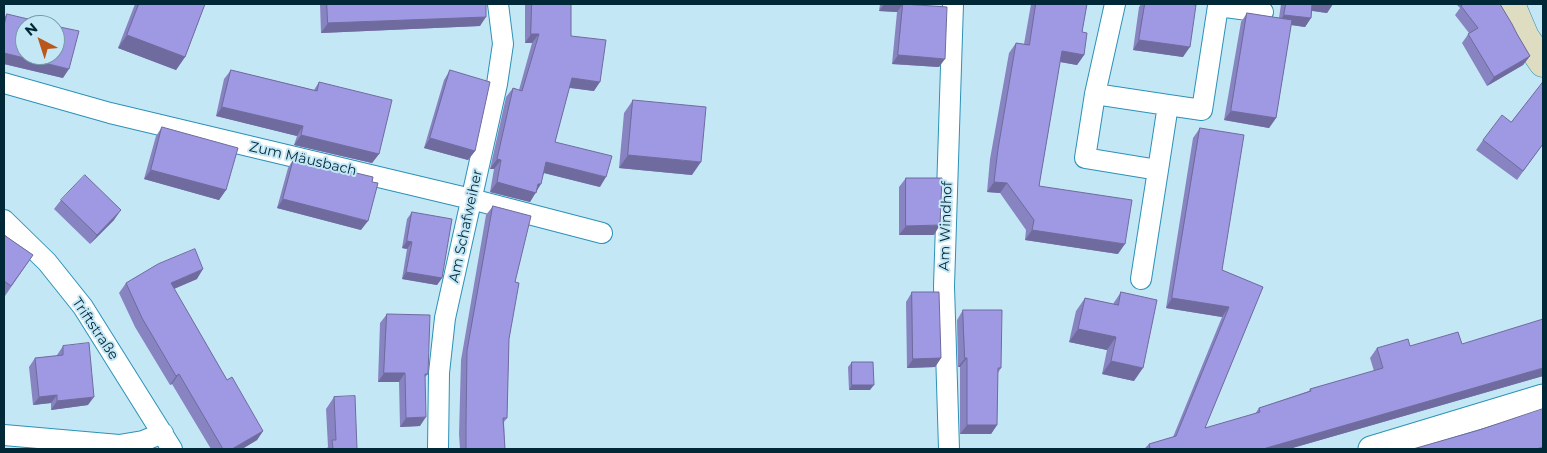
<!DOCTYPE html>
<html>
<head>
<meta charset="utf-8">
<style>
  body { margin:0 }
  #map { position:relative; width:1547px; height:453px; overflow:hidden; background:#c4e7f6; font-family:Montserrat,sans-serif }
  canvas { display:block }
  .frame { position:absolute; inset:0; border:5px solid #002837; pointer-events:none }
  .north { position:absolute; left:15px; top:15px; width:50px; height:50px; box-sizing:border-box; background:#c4e7f6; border:1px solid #769baa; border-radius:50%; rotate:320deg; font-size:14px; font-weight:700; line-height:20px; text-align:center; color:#002837 }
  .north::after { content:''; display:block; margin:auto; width:18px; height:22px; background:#ba581c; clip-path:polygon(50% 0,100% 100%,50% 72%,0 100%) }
</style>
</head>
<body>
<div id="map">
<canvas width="1547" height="453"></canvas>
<div class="frame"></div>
<div class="north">N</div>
</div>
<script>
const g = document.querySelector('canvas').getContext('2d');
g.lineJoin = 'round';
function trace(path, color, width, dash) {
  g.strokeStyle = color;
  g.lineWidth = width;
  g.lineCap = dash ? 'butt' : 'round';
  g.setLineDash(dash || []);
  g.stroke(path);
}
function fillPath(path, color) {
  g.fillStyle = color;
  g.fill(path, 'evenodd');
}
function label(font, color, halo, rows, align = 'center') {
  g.font = font + ' Montserrat,sans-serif';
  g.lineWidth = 4;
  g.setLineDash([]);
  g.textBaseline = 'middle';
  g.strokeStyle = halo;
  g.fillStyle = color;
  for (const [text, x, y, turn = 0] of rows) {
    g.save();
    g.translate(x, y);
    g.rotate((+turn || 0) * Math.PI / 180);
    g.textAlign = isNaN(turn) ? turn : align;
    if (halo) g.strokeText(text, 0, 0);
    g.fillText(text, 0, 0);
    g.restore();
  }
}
const minor = new Path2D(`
  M 1115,4 L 1095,94 L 1085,158 L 1158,170 L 1141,279
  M 4,83 L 110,113 L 471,199 L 602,233
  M 1095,94 L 1168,105 L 1158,170
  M 1168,105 L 1202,110 L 1218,6 L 1263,12
  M 4,220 L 47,262 L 83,307 L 172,449
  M 4,435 L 119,445 L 143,441 L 163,433
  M 438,449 L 439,373 L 445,318 L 497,84 L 503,44 L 498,4
  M 949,449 L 944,286 L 953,4`);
const tertiary = new Path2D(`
  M 1371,449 L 1543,397`);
const secondary = new Path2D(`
  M 1511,4 L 1525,37 L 1543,63`);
trace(minor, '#2b92b7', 22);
trace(tertiary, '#2b92b7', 27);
trace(secondary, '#2b92b7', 29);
trace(minor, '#fff', 20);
trace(tertiary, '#fff', 25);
trace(secondary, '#deddc1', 28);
fillPath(new Path2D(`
  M 135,4 L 205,4 L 185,57 L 176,70 L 118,48 Z
  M 320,4 L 486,4 L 480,26 L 321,33 Z
  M 525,4 L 571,4 L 571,36 L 594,91 L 569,88 L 555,142 L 600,187 L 544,173 L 537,190 L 530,202 L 490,192 L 494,169 L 490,169 L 506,97 L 513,88 L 519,90 L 532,43 L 525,43 Z
  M 880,4 L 910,4 L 939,67 L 892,64 L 897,12 L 879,11 Z
  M 1031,4 L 1087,4 L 1082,32 L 1084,55 L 1077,65 L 1060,62 L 1039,186 L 1118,254 L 1025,240 L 1026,230 L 1000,193 L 987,192 L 990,159 L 1009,53 L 1016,43 L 1024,44 Z
  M 1141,4 L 1190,4 L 1183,57 L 1133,50 L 1139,7 Z
  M 1281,4 L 1333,4 L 1327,13 L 1312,11 L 1311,18 L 1305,27 L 1291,25 L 1276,118 L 1269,128 L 1224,120 L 1241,22 L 1247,13 L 1279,18 Z
  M 1456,4 L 1500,4 L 1530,56 L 1523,65 L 1487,86 L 1462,43 L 1469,33 L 1455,15 L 1460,8 Z
  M 7,14 L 63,78 L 4,64 L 4,18 Z
  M 231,70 L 314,90 L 319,82 L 379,154 L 372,163 L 294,145 L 297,136 L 216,116 L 224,79 Z
  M 450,70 L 475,151 L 468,160 L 424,148 L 444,80 Z
  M 633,100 L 692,175 L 619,168 L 624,113 Z
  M 1511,122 L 1543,144 L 1517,180 L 1476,150 L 1483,140 Z
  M 162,127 L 226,190 L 219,200 L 144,179 L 156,136 Z
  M 1200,128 L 1222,270 L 1263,287 L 1205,428 L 1255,414 L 1259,408 L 1309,391 L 1310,389 L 1374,371 L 1370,358 L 1377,348 L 1462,344 L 1543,376 L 1289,449 L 1144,449 L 1149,444 L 1173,437 L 1222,317 L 1166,308 L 1193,138 Z
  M 294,158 L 361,230 L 277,208 L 288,168 Z
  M 906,178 L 934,235 L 899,235 L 899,187 Z
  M 61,200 L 114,220 L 90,244 L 54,209 Z
  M 493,206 L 515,282 L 509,339 L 507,418 L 504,422 L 505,449 L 460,449 L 459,434 L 461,360 L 486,215 Z
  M 412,212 L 442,278 L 437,285 L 402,279 L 407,249 L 402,248 L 407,219 Z
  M 4,235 L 33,255 L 5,296 L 4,295 Z
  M 197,279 L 174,289 L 227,380 L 263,431 L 257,440 L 242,449 L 211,449 L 172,384 L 170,385 L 135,327 L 119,293 L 126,283 Z
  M 912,292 L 941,358 L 935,367 L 907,368 L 906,302 Z
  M 1121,292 L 1134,381 L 1102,374 L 1107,350 L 1069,342 L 1076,311 L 1085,298 L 1113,304 Z
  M 963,310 L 1001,368 L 998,373 L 997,425 L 991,434 L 960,434 L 960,367 L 958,367 L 957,320 Z
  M 387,314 L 428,374 L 425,377 L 420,426 L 400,427 L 399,382 L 378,382 L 380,323 Z
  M 63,346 L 88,405 L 51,410 L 51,403 L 33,405 L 29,367 L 35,358 L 57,356 L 57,355 Z
  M 852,362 L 870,390 L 849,390 L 848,367 Z
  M 334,397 L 357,449 L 326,449 L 328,447 L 326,409 Z`), '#8884c2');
fillPath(new Path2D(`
  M 884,4 L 903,4 L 897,12 L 879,11 Z
  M 1311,4 L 1333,4 L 1327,13 L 1307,10 Z
  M 1284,15 L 1311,18 L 1305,27 L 1278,23 Z
  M 486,17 L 480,26 L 321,33 L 328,23 Z
  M 531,34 L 539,34 L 532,43 L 525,43 Z
  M 127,35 L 185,57 L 176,70 L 118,48 Z
  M 1139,40 L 1190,47 L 1183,57 L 1133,50 Z
  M 1062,51 L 1084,55 L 1077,65 L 1055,61 Z
  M 4,53 L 69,69 L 63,78 L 4,64 Z
  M 898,55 L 945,59 L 939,67 L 892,64 Z
  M 1530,56 L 1523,65 L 1487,86 L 1494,77 Z
  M 572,78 L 600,82 L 594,91 L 565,87 Z
  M 222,107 L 303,126 L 297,136 L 216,116 Z
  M 1231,111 L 1276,118 L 1269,128 L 1224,120 Z
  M 301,135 L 379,154 L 372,163 L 294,145 Z
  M 430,138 L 475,151 L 468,160 L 424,148 Z
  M 628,155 L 701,162 L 692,175 L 619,168 Z
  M 497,159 L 501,160 L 494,169 L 490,169 Z
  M 546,162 L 606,177 L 600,187 L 540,172 Z
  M 151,170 L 226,190 L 219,200 L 144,179 Z
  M 497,182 L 538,184 L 541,184 L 530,202 L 490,192 Z
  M 994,182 L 1007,183 L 1000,193 L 987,192 Z
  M 283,199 L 368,221 L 361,230 L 277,208 Z
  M 121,210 L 114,220 L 90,244 L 97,235 Z
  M 940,225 L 934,235 L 899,235 L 906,226 Z
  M 1032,230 L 1125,244 L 1118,254 L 1025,240 Z
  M 407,241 L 412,242 L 407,249 L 402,248 Z
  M 203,269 L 197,279 L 164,293 L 171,283 Z
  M 406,272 L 442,278 L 437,285 L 402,279 Z
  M 1172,298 L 1229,307 L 1222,317 L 1166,308 Z
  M 1078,329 L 1116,337 L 1107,350 L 1069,342 Z
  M 941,358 L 935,367 L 907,368 L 913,359 Z
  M 965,358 L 967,358 L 960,367 L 958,367 Z
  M 1111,361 L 1143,368 L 1134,381 L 1102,374 Z
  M 1543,368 L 1543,376 L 1289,449 L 1263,449 Z
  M 384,373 L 405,373 L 399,382 L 378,382 Z
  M 179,374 L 172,384 L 170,385 L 176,376 Z
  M 852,385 L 874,385 L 870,390 L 849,390 Z
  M 57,395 L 51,403 L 33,405 L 39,397 Z
  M 94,397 L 88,405 L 51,410 L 57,401 Z
  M 426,417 L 420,426 L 400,427 L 406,418 Z
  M 967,425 L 997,425 L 991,434 L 960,434 Z
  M 263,431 L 257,440 L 242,449 L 232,449 Z`), '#6f6b9e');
const building = new Path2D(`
  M 139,4 L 205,4 L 185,57 L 127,35 Z
  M 327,4 L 486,4 L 486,17 L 328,23 Z
  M 532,4 L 571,4 L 571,36 L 606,40 L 600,82 L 572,78 L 555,142 L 612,156 L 606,177 L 546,162 L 541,184 L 538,184 L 536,193 L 497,182 L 501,160 L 497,159 L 513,88 L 522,91 L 539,34 L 531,34 Z
  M 903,4 L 947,7 L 945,59 L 898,55 Z
  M 1036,4 L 1087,4 L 1082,32 L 1087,33 L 1084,55 L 1062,51 L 1039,186 L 1132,200 L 1125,244 L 1032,230 L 1034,220 L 1007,183 L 994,182 L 998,149 L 1016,43 L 1029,45 Z
  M 1145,4 L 1190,4 L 1196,5 L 1190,47 L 1139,40 Z
  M 1286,4 L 1312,4 L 1311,18 L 1284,15 Z
  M 1464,4 L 1500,4 L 1512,24 L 1517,34 L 1530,56 L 1494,77 L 1468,34 L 1478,28 L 1461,6 Z
  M 1247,13 L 1292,20 L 1276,118 L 1231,111 Z
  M 7,14 L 53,25 L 25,25 L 25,55 L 55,55 L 55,26 L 79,31 L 69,69 L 4,53 L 4,26 Z
  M 231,70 L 317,91 L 319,82 L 392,100 L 379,154 L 301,135 L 303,126 L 222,107 Z
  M 450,70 L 490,82 L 475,151 L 430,138 Z
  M 1543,82 L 1543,144 L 1523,171 L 1483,140 L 1502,115 L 1511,122 Z
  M 633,100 L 706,107 L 701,162 L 628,155 Z
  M 162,127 L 238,148 L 226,190 L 151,170 Z
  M 1200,128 L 1244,135 L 1222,270 L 1263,287 L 1205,428 L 1260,412 L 1259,408 L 1311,391 L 1310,389 L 1383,368 L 1377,348 L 1408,339 L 1410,346 L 1458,332 L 1462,344 L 1543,319 L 1543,368 L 1263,449 L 1145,449 L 1150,448 L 1149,444 L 1176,436 L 1229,307 L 1172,298 Z
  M 294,158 L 373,177 L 372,182 L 378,183 L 368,221 L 283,199 Z
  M 85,175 L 121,210 L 97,235 L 61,200 Z
  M 906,178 L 942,178 L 940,225 L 906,226 Z
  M 493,206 L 531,216 L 515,282 L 519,283 L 509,339 L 507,418 L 503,418 L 505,449 L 466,449 L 466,424 L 467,351 Z
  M 412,212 L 452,219 L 442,278 L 406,272 L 412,242 L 407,241 Z
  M 4,235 L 33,255 L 11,286 L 4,281 Z
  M 195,249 L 203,269 L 171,283 L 227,380 L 232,377 L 263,431 L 232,449 L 223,449 L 179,374 L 176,376 L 142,318 L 126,283 L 158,264 Z
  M 912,292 L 939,292 L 941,358 L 913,359 Z
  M 1121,292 L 1157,300 L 1143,368 L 1111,361 L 1116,337 L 1078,329 L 1085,298 L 1118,305 Z
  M 963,310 L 1002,310 L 1001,368 L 998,368 L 997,425 L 967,425 L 967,358 L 965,358 Z
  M 387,314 L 430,315 L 428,374 L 425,374 L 426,417 L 406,418 L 405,373 L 384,373 Z
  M 89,343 L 94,397 L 57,401 L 57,395 L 39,397 L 35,358 L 63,355 L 63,346 Z
  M 852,362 L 873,362 L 874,385 L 852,385 Z
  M 355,396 L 357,449 L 333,449 L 332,440 L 336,440 L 334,397 Z
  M 1543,409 L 1543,447 L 1536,449 L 1413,449 L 1479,430 Z`);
fillPath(building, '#9e99e2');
trace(building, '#6f6b9e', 1);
label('14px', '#002837', '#c4e7f6', [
  ["Zum Mäusbach",303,159,13],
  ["Am Schafweiher",466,226,-78],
  ["Am Windhof",946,226,-88],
  ["Triftstraße",95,329,56]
]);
</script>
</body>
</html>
